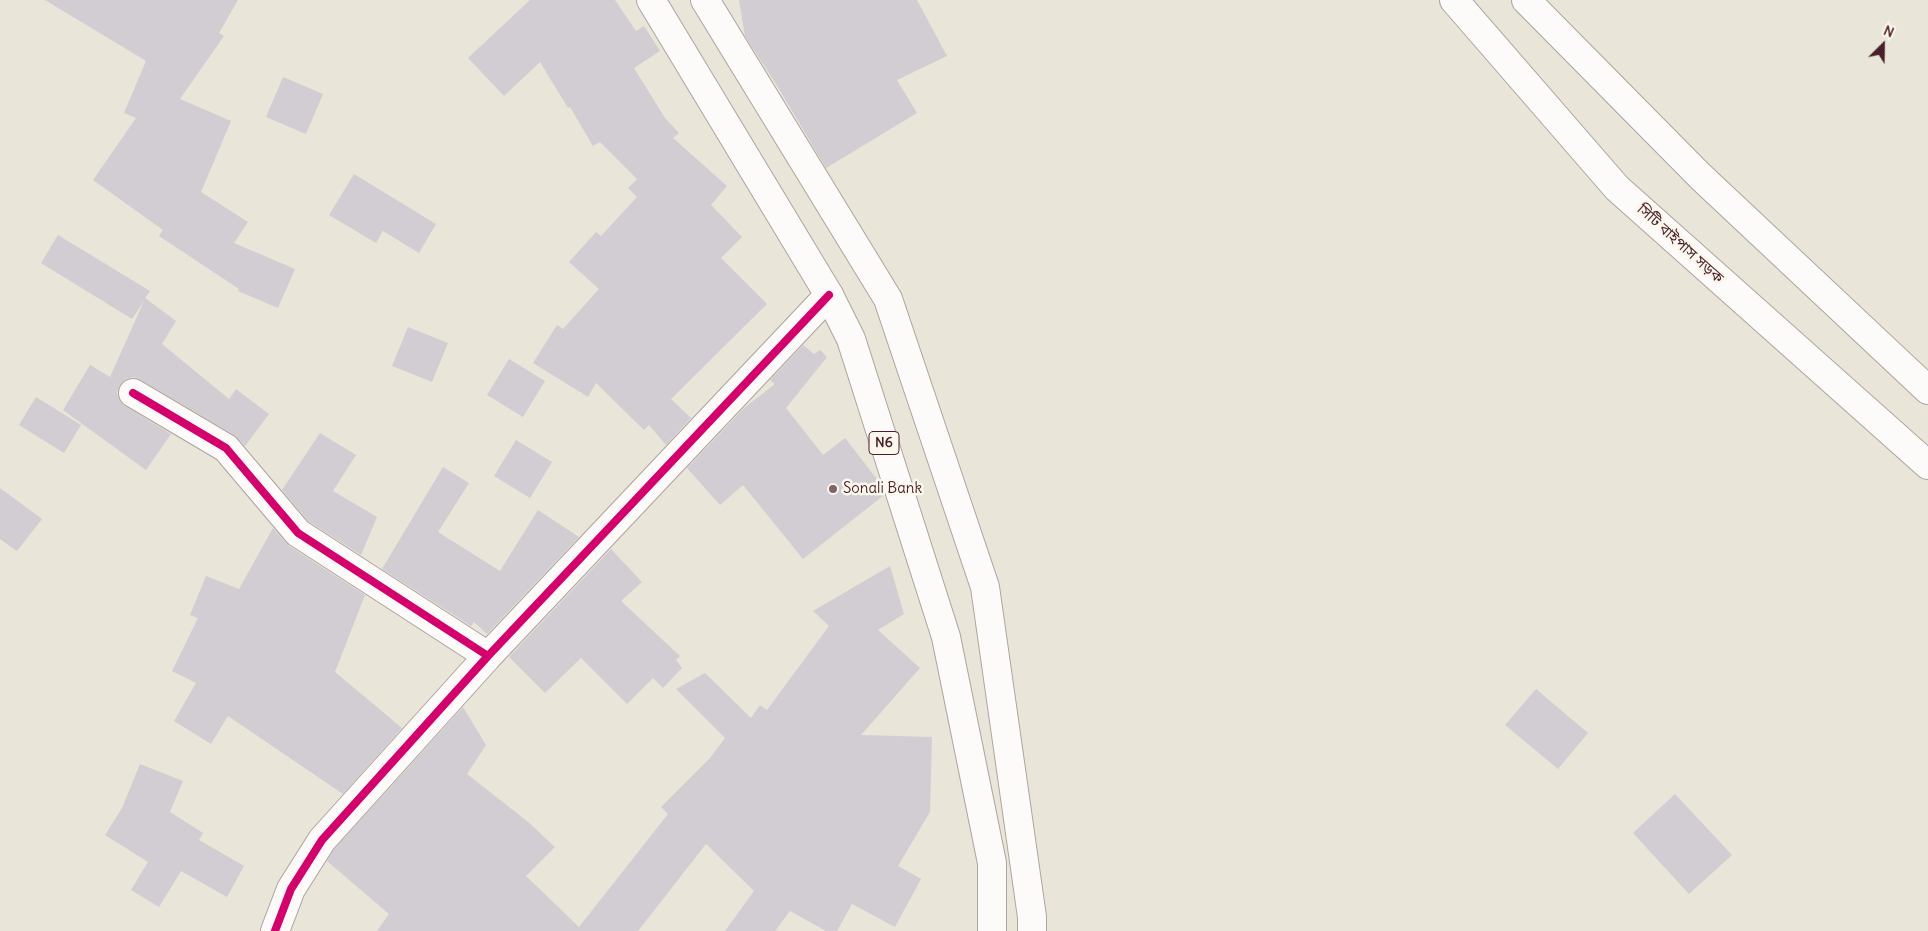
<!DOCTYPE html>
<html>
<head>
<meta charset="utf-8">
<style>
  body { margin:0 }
  #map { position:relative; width:1928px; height:931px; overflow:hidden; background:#e9e5d8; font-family:Delius,sans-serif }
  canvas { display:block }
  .north { position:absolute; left:1858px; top:20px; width:50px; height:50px; -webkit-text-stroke:4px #fbf7ec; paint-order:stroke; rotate:23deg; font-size:14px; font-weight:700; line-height:20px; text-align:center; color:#4a1f2b }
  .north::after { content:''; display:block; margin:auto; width:18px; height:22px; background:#4a1f2b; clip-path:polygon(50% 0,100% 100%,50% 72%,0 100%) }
</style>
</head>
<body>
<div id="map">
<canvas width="1928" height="931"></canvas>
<div class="north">N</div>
</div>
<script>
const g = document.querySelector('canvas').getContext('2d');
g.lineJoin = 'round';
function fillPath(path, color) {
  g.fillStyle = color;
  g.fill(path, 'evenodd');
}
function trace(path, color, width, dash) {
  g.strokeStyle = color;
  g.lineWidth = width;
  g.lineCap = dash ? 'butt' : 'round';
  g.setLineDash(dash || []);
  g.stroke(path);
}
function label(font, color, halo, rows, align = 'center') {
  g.font = font + ' Delius,"Noto Sans Bengali",sans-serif';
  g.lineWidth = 5;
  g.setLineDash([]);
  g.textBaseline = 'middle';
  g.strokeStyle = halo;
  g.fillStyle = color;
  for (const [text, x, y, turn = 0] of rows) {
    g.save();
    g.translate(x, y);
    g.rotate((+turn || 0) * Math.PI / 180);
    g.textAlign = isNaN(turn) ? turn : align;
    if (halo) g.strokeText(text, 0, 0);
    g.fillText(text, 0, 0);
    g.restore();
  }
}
fillPath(new Path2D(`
  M 45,0 L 238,0 L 219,33 L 224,36 L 180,99 L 231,121 L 201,192 L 248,222 L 234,243 L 295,269 L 278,308 L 238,291 L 239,289 L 159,236 L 163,230 L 93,180 L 136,118 L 124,113 L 146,61 Z
  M 530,0 L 615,0 L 636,31 L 644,26 L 660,51 L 634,68 L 665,118 L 679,133 L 673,138 L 727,186 L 711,205 L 742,237 L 721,258 L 767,304 L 671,399 L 691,418 L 666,445 L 649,425 L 644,430 L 596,383 L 588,397 L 533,363 L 557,325 L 563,329 L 599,289 L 569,262 L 596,232 L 601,236 L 637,197 L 628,188 L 637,179 L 600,142 L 593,146 L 570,107 L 568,108 L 540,62 L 504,96 L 468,58 Z
  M 739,0 L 917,0 L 947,56 L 897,80 L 917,113 L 826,168 L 776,84 L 745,36 Z
  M 283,77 L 323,94 L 306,134 L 266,117 Z
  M 354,174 L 436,224 L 419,253 L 383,231 L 376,243 L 329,215 Z
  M 58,235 L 150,291 L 145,298 L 176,321 L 162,344 L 229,399 L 236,389 L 269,414 L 245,446 L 234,435 L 141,380 L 134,377 L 126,379 L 120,385 L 117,393 L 120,401 L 125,406 L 171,434 L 146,470 L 63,410 L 90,365 L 110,377 L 144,301 L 132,319 L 41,263 Z
  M 408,327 L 448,343 L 432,382 L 392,366 Z
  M 803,345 L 814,354 L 820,350 L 827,357 L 786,408 L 823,455 L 845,438 L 880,483 L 884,495 L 803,559 L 743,485 L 720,505 L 687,468 L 744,408 L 775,384 L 770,380 Z
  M 509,359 L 545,381 L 523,417 L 487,395 Z
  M 36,397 L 81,425 L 64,453 L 19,425 Z
  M 320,433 L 356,455 L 333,491 L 377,517 L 361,555 L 308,521 L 282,490 Z
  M 516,440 L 552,462 L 530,498 L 494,476 Z
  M 443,467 L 469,483 L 438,532 L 500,571 L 538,510 L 579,537 L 487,634 L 474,622 L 471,626 L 382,569 Z
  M 0,488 L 42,519 L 17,551 L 0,539 Z
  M 273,528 L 289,546 L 365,595 L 335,672 L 402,728 L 343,794 L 228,716 L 211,744 L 174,721 L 196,683 L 172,671 L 198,618 L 190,615 L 206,576 L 239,589 Z
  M 611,549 L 642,582 L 621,601 L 680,656 L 676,660 L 682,668 L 663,688 L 653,678 L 627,704 L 581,658 L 545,693 L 509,657 Z
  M 890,566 L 904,614 L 878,630 L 920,668 L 861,735 L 932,737 L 930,812 L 898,866 L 921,879 L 895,927 L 852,904 L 837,931 L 826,931 L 790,911 L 775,931 L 725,931 L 754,891 L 706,844 L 638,931 L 377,931 L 389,914 L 327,861 L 334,849 L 463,707 L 486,745 L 467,774 L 527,821 L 555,847 L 526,876 L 579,927 L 668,814 L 661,807 L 710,758 L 725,738 L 676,689 L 705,673 L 751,718 L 760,705 L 767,710 L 829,626 L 813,611 Z
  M 1536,689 L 1588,733 L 1558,769 L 1505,725 Z
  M 140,764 L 183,781 L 170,812 L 203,833 L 199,840 L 244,866 L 227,897 L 181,871 L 159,907 L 131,890 L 148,862 L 105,835 L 122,808 Z
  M 1675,794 L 1732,855 L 1689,894 L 1633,833 Z`), '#d1cdd2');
const street = new Path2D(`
  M 133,393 L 226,448 L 298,533 L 488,656
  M 275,931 L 291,889 L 322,840 L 488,656 L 829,295`);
const primary = new Path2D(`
  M 1454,0 L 1617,188 L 1928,465
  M 1526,0 L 1700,176 L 1928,390`);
const highway = new Path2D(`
  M 651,0 L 829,295 L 851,339 L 946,637 L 992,863 L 992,931
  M 705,0 L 888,299 L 985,587 L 1032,917 L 1032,931`);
trace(street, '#aca49e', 30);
trace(primary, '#aca49e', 30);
trace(highway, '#aca49e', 30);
trace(street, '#fcfbf9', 28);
trace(primary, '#fcfbf9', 28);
trace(highway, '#fcfbf9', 28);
trace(new Path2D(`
  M 133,393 L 226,448 L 298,533 L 488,656
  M 275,931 L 291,889 L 322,840 L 488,656 L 829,295`), '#d6006c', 8);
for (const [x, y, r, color] of [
  [833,489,5,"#826468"]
]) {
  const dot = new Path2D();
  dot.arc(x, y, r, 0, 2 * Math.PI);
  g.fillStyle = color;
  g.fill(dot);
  trace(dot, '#fbf7ec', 2);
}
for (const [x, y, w] of [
  [884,443,30]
]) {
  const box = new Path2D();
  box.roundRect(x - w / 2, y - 11.5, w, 23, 4);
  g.fillStyle = '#fbf7ec';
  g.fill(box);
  trace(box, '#4a1f2b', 1);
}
label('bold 14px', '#4a1f2b', null, [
  ["N6",884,443]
]);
label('15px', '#4a1f2b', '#fbf7ec', [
  ["সিটি বাইপাস সড়ক",1680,244,42]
]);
label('15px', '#4a1f2b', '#fbf7ec', [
  ["Sonali Bank",843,489]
], 'left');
</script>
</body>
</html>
